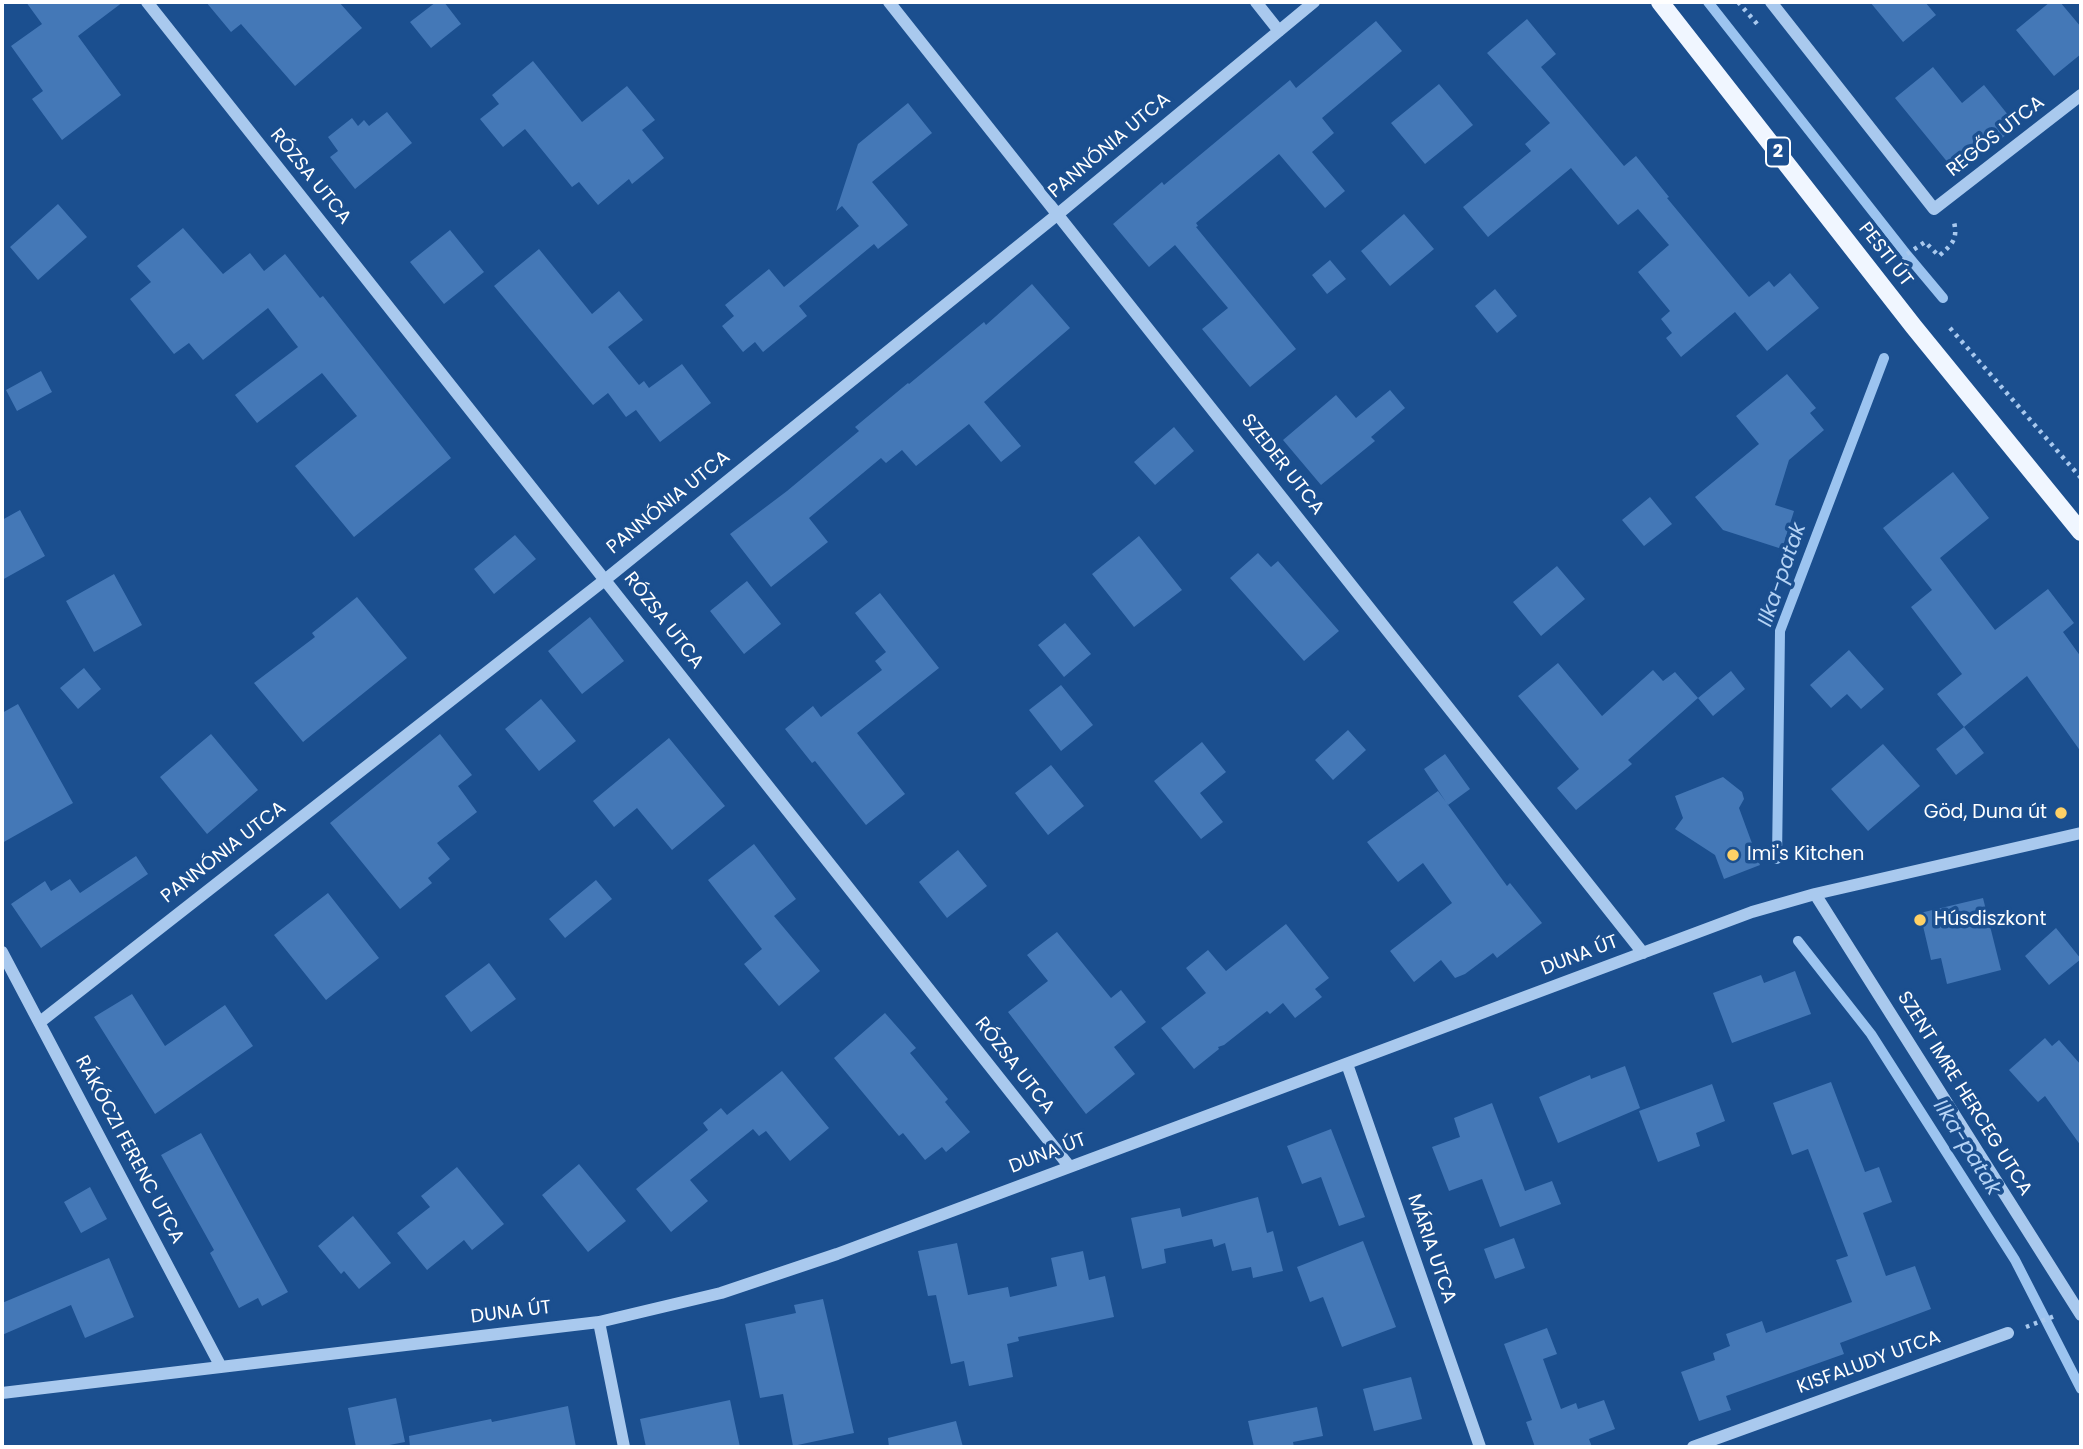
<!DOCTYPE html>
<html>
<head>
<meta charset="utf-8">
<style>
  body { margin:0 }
  #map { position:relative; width:2083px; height:1449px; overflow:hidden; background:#1b4f8f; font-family:Poppins,sans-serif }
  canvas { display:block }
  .frame { position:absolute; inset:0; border:4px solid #fff; pointer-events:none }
</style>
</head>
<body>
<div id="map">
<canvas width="2083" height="1449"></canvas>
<div class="frame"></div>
</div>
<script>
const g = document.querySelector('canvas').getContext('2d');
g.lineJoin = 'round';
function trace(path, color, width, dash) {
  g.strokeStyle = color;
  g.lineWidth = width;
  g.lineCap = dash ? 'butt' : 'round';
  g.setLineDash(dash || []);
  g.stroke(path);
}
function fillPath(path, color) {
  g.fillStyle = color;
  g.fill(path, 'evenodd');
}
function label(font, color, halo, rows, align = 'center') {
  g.font = font + ' Poppins,sans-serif';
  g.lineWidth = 7;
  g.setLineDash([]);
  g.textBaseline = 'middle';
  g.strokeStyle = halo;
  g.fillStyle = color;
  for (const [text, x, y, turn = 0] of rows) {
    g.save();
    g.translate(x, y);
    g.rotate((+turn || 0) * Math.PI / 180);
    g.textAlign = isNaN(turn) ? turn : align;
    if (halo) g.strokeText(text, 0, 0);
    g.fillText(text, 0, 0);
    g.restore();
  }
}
trace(new Path2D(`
  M 1708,2 L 1907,255 L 1943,298
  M 1777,859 L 1780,631 L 1884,358
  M 1798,941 L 1871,1034 L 2015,1260 L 2081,1389`), '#9cc4f0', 10);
fillPath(new Path2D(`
  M 26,2 L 123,2 L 78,36 L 121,95 L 62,140 L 32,99 L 43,91 L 11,46 L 42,24 Z
  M 206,2 L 339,2 L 362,28 L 295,86 L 241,24 L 231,32 Z
  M 436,2 L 444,2 L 461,24 L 431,48 L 410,22 Z
  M 1870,2 L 1925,2 L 1936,15 L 1903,42 Z
  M 2050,2 L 2060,2 L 2081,27 L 2081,54 L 2054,76 L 2016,30 Z
  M 1527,19 L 1556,54 L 1541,67 L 1624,166 L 1636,156 L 1669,197 L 1667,198 L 1749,297 L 1769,281 L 1774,287 L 1790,273 L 1819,308 L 1767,351 L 1735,312 L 1681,357 L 1666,338 L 1672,333 L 1661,319 L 1670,311 L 1638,272 L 1669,245 L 1638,209 L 1618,225 L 1571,168 L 1488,237 L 1463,207 L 1531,151 L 1525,144 L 1550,123 L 1487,53 Z
  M 1376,21 L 1402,51 L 1322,118 L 1334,133 L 1312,152 L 1345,191 L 1325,208 L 1279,154 L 1196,223 L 1198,226 L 1196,227 L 1296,349 L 1250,387 L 1202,329 L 1228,308 L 1175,245 L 1149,267 L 1113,224 L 1162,182 L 1164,185 L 1290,80 L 1296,88 Z
  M 533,61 L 582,122 L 627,86 L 655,120 L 642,130 L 664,158 L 632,184 L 629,179 L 598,205 L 579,182 L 572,187 L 525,129 L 503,147 L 480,119 L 499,104 L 492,95 Z
  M 1933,67 L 1962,103 L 1984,85 L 2017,126 L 1996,143 L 1988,133 L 1949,164 L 1895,98 Z
  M 1439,84 L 1473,125 L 1425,164 L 1391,123 Z
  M 908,103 L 932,133 L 872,182 L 908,225 L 878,249 L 874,244 L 799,306 L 807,316 L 763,352 L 755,342 L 743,352 L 722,326 L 734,316 L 725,305 L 769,269 L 784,287 L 859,226 L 842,206 L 836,211 L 858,144 Z
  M 387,112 L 412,143 L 355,189 L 330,157 L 338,151 L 328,137 L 352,118 L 358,126 L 364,120 L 369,126 Z
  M 58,204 L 87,237 L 38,280 L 10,247 Z
  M 1404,214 L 1434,249 L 1390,286 L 1361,251 Z
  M 183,228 L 223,274 L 250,253 L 264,271 L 285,254 L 320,298 L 323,296 L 451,458 L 354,537 L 295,466 L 357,416 L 322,373 L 257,423 L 235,395 L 298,347 L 268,308 L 203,360 L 189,343 L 174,354 L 130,299 L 151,282 L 137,266 Z
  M 450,230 L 484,272 L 444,304 L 410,262 Z
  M 539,249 L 592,314 L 619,291 L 643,320 L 608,347 L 639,385 L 644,381 L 649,388 L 682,364 L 711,403 L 660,442 L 636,410 L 626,417 L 608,393 L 593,405 L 494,286 Z
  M 1330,260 L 1346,279 L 1327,294 L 1312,275 Z
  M 1032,284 L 1070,328 L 984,402 L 1021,446 L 1001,462 L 969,424 L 916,466 L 902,450 L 886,463 L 881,458 L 809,518 L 828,542 L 771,587 L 730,534 L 787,491 L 859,431 L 855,427 L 908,383 L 909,384 L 984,322 L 986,325 Z
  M 1495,289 L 1517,316 L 1497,333 L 1475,306 Z
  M 41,371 L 52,392 L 17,411 L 6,390 Z
  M 1787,374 L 1816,408 L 1810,413 L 1824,430 L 1789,460 L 1775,505 L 1794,511 L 1782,549 L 1723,530 L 1695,497 L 1759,444 L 1736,416 Z
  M 1390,390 L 1405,408 L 1371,437 L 1375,441 L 1321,485 L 1283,440 L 1336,395 L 1356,418 Z
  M 1174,427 L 1194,451 L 1155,485 L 1134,462 Z
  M 1953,472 L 1989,518 L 1940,558 L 1995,630 L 2048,589 L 2074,623 L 2063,632 L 2081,657 L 2081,752 L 2027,676 L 1964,727 L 1937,694 L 1962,674 L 1911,607 L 1932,590 L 1883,528 Z
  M 1650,497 L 1672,524 L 1644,546 L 1622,520 Z
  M 20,510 L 45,556 L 2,580 L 2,520 Z
  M 515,535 L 536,559 L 494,594 L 474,569 Z
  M 1139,536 L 1182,590 L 1134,627 L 1092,574 Z
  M 1258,553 L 1271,567 L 1278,561 L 1339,631 L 1304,661 L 1230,578 Z
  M 1557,566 L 1585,599 L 1541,636 L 1513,602 Z
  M 114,574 L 142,625 L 94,652 L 66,601 Z
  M 747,581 L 781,624 L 744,654 L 710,611 Z
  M 880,593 L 939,668 L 857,733 L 905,794 L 866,825 L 815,761 L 812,763 L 785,729 L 813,706 L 821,717 L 882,670 L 875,661 L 886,652 L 855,613 Z
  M 357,597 L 407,658 L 303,742 L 254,683 L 315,637 L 312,633 Z
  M 590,617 L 624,661 L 582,694 L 548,651 Z
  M 1065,623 L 1091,654 L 1064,677 L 1038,645 Z
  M 1849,650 L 1884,689 L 1861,709 L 1847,694 L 1831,708 L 1810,685 Z
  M 1558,663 L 1602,716 L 1653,670 L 1663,681 L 1675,672 L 1698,698 L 1628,760 L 1632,764 L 1576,810 L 1557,788 L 1579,769 L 1518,696 Z
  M 84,668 L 101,689 L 78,709 L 60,688 Z
  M 1731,671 L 1745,689 L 1713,716 L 1698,698 Z
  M 1061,685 L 1093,725 L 1061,751 L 1029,710 Z
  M 541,699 L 576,741 L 539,771 L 505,729 Z
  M 18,704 L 73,803 L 2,843 L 2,713 Z
  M 1964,727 L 1984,753 L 1956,775 L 1936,749 Z
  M 1348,730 L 1366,750 L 1333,780 L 1315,760 Z
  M 211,734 L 258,790 L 207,834 L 160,777 Z
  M 440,734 L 472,775 L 458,786 L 477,812 L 437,843 L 450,859 L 428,878 L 432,883 L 400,909 L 330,823 Z
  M 669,738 L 725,806 L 672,850 L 637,808 L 614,827 L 593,801 Z
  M 1202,742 L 1226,772 L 1200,793 L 1223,822 L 1201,839 L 1154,781 Z
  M 1883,744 L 1920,786 L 1868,831 L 1831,789 Z
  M 1445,754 L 1470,789 L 1448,805 L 1424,769 Z
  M 1051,765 L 1084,806 L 1048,835 L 1015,793 Z
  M 1723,777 L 1742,792 L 1744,799 L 1739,808 L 1760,865 L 1724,879 L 1715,855 L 1675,829 L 1683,818 L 1675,796 Z
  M 1438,791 L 1507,886 L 1510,883 L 1542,923 L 1497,958 L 1493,953 L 1465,974 L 1455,978 L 1441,960 L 1414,982 L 1390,951 L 1452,903 L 1423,863 L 1398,882 L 1367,842 Z
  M 754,844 L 796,899 L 774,916 L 820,971 L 779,1006 L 744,964 L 762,949 L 708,880 Z
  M 958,850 L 987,886 L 947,918 L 919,882 Z
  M 136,856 L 148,874 L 41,948 L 11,904 L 45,881 L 51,891 L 70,879 L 80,893 Z
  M 596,880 L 612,899 L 565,938 L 549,919 Z
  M 328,893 L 379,958 L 326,1000 L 274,935 Z
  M 1983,898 L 2001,970 L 1947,984 L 1941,958 L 1931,960 L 1920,913 Z
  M 1286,924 L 1329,978 L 1315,989 L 1322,997 L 1295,1018 L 1283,1003 L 1270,1014 L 1267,1011 L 1224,1045 L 1218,1047 L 1219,1049 L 1194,1069 L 1161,1028 L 1206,993 L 1186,968 L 1208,950 L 1226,971 Z
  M 2056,928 L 2081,959 L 2049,985 L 2025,956 Z
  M 1057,932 L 1111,998 L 1121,990 L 1146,1022 L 1114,1047 L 1135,1074 L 1086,1114 L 1008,1012 L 1048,981 L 1027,955 Z
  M 489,963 L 516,999 L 471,1032 L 445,996 Z
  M 1795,971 L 1811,1014 L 1732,1043 L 1713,993 L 1761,975 L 1764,983 Z
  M 132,994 L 165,1046 L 225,1005 L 253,1046 L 155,1114 L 94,1017 Z
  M 885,1013 L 916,1048 L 910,1053 L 948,1099 L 945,1102 L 970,1132 L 946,1152 L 942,1147 L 925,1160 L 903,1133 L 899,1136 L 834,1058 Z
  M 2045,1038 L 2052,1046 L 2059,1040 L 2081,1065 L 2081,1146 L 2045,1096 L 2038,1102 L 2009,1070 Z
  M 1625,1066 L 1640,1108 L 1558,1143 L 1539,1097 L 1590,1075 L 1591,1079 Z
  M 782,1071 L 829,1128 L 790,1161 L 766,1131 L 759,1136 L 753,1129 L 690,1180 L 708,1201 L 671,1232 L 636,1189 L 708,1130 L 703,1123 L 721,1108 L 727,1115 Z
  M 1831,1082 L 1865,1172 L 1879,1167 L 1892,1202 L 1863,1213 L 1886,1276 L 1915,1266 L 1931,1309 L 1840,1343 L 1844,1354 L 1726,1396 L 1731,1410 L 1699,1421 L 1681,1372 L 1715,1360 L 1713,1353 L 1730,1346 L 1726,1334 L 1762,1321 L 1766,1333 L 1852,1302 L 1836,1260 L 1848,1256 L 1808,1149 L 1792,1155 L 1773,1103 Z
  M 1712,1084 L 1725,1121 L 1696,1133 L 1700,1146 L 1658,1162 L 1639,1111 Z
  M 1492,1103 L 1525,1191 L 1552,1181 L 1561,1204 L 1500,1227 L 1482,1179 L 1449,1191 L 1432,1147 L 1460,1137 L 1454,1118 Z
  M 1331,1129 L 1365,1217 L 1339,1226 L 1321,1177 L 1302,1184 L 1287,1146 Z
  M 201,1133 L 288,1292 L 262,1306 L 258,1298 L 239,1308 L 210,1253 L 214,1250 L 161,1155 Z
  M 579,1164 L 626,1221 L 588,1252 L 542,1195 Z
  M 457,1167 L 504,1224 L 472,1250 L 464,1240 L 427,1270 L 397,1233 L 430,1207 L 421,1196 Z
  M 90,1187 L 107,1219 L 81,1233 L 64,1202 Z
  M 1258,1197 L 1267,1233 L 1273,1231 L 1283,1271 L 1253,1278 L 1251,1267 L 1232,1271 L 1225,1243 L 1214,1247 L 1212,1239 L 1164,1249 L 1166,1263 L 1142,1269 L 1131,1218 L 1180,1208 L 1182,1217 Z
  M 353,1216 L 391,1263 L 359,1289 L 344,1271 L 341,1274 L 318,1246 Z
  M 1514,1238 L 1525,1268 L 1495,1279 L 1484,1249 Z
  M 1363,1241 L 1396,1327 L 1342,1347 L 1323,1297 L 1310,1302 L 1297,1267 Z
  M 957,1243 L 968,1295 L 1008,1287 L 1010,1297 L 1057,1286 L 1051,1258 L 1083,1251 L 1089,1280 L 1105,1276 L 1114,1317 L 1018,1337 L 1019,1341 L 1007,1344 L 1013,1377 L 969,1386 L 964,1361 L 951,1364 L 936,1295 L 928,1296 L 918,1251 Z
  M 109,1258 L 134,1317 L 85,1338 L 71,1305 L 2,1335 L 2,1303 Z
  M 823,1299 L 854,1433 L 793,1446 L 783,1394 L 760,1398 L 745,1324 L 796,1313 L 794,1305 Z
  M 1547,1328 L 1557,1354 L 1543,1359 L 1561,1409 L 1576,1403 L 1578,1409 L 1604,1400 L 1615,1429 L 1589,1439 L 1592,1447 L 1535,1447 L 1526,1422 L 1532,1420 L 1504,1344 Z
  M 1411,1377 L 1422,1419 L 1374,1431 L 1363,1389 Z
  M 396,1398 L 405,1442 L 379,1447 L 356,1447 L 348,1408 Z
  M 730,1400 L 740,1447 L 646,1447 L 640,1419 Z
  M 568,1406 L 576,1447 L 410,1447 L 409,1436 L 491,1419 L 492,1422 Z
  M 1317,1407 L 1323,1436 L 1293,1442 L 1294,1447 L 1254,1447 L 1248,1421 Z
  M 956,1421 L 963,1447 L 889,1447 L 888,1438 Z`), '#4478b7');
trace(new Path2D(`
  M 1738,2 L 1758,25
  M 1899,269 L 1907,254 L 1925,242 L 1939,256 C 1952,244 1958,240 1954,222
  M 1950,328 L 2081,478
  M 2026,1327 L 2057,1315`), '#a9c9ee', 4.5, [3.5, 5]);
trace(new Path2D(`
  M 147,2 L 1069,1166
  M 889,2 L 1643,953
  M 1256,2 L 1279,31
  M 1771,2 L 1934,209 L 2081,95
  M 1815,894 L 2081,1315
  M 2,952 L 221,1367
  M 40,1022 L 606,579 L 1058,214 L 1314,2
  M 1347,1064 L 1480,1447
  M 599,1322 L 624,1447
  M 2,1393 L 599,1322 L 721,1293 L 837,1254 L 1752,912 L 1815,894 L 2081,833
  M 1693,1447 L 2008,1333`), '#a9c9ee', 12);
trace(new Path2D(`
  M 1660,2 L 1914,327 L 2081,532`), '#f0f6ff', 18);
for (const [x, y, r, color] of [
  [2061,813,7,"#ffd166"],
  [1733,855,7,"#ffd166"],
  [1920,920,7,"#ffd166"]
]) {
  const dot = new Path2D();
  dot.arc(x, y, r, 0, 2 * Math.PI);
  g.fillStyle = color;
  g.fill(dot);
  trace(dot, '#1b4f8f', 2.5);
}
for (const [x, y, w] of [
  [1778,152,24]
]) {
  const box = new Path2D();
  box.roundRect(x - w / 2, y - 14.5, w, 29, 5);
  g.fillStyle = '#1b4f8f';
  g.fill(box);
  trace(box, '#fff', 2);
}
label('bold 18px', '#fff', null, [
  ["2",1778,152]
]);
label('19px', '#fff', '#1b4f8f', [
  ["REGŐS UTCA",1996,137,-38],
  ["PANNÓNIA UTCA",1110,146,-40],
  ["RÓZSA UTCA",310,177,51],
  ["PESTI ÚT",1885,255,52],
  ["SZEDER UTCA",1282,465,52],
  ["PANNÓNIA UTCA",669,503,-39],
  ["RÓZSA UTCA",663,621,52],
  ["PANNÓNIA UTCA",224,853,-38],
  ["DUNA ÚT",1580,956,-21],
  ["RÓZSA UTCA",1014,1066,52],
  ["SZENT IMRE HERCEG UTCA",1964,1094,58],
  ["RÁKÓCZI FERENC UTCA",129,1150,62],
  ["DUNA ÚT",1048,1154,-21],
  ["MÁRIA UTCA",1431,1249,71],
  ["DUNA ÚT",511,1313,-7],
  ["KISFALUDY UTCA",1869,1363,-20]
]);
label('19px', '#fff', '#1b4f8f', [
  ["Göd, Duna út",2047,813,"right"],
  ["Imi's Kitchen",1747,855],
  ["Húsdiszkont",1934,920]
], 'left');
label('italic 21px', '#b5d3f5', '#1b4f8f', [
  ["Ilka-patak",1783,575,-71],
  ["Ilka-patak",1966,1148,58]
]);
</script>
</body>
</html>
